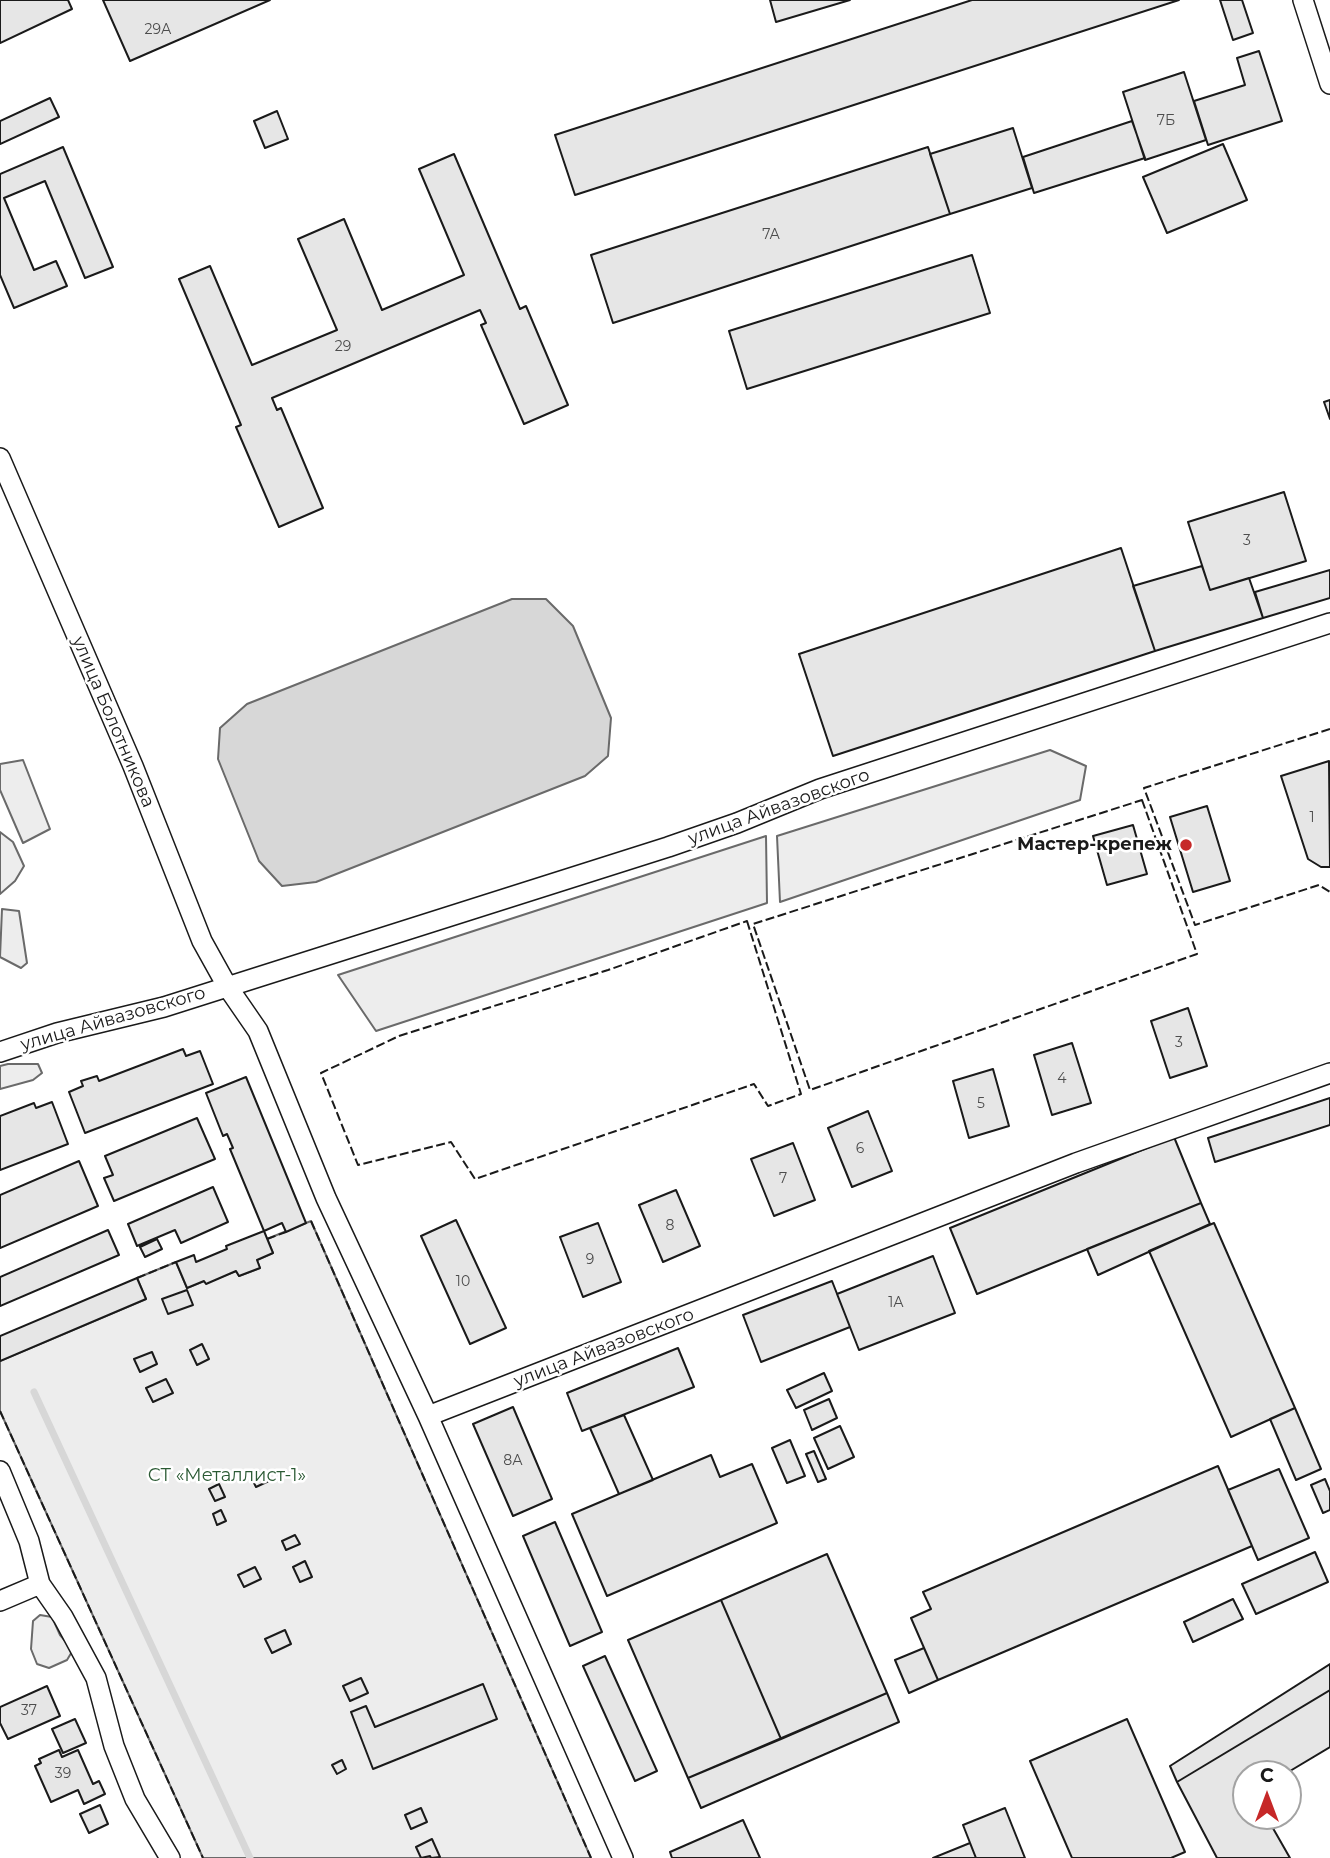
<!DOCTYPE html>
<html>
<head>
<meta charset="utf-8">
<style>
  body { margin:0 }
  #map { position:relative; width:1330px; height:1858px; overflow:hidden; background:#fff; font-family:Montserrat,sans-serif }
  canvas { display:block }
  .north { position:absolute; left:1232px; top:1760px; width:70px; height:70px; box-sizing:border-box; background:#fff; border:2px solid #a3a3a3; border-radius:50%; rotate:0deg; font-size:19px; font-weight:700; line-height:28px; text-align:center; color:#1a1a1a }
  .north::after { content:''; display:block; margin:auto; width:24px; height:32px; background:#c62828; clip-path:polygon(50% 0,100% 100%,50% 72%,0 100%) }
</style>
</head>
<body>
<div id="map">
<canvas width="1330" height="1858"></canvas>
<div class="north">С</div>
</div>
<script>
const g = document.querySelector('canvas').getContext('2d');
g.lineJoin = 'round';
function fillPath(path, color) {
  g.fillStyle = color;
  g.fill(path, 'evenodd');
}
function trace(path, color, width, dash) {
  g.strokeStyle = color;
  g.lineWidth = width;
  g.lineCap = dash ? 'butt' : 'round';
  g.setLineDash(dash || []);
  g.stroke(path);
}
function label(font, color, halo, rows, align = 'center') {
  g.font = font + ' Montserrat,sans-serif';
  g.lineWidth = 5;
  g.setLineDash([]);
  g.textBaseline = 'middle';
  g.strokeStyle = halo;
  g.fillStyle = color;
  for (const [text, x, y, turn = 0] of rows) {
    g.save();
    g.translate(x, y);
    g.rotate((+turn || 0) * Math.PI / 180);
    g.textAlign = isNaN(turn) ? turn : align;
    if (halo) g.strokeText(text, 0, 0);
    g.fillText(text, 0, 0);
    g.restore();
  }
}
const built = new Path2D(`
  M 1050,750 L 1086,766 L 1080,800 L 780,902 L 777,836 Z
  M 23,760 L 50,829 L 23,843 L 0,790 L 0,764 Z
  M 0,832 L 13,842 L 24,866 L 15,881 L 0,894 Z
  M 766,836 L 767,903 L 376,1031 L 338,975 Z
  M 2,909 L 19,911 L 27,963 L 21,968 L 0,957 Z
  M 8,1064 L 38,1064 L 42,1073 L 33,1080 L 0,1089 L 0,1066 Z
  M 311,1221 L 591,1858 L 203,1858 L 0,1411 L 0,1361 L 146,1299 L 137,1278 L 176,1262 L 187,1288 L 204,1281 L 206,1283 L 236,1271 L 239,1276 L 260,1268 L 257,1260 L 273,1253 L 267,1239 Z
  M 40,1615 L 52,1617 L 60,1635 L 73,1650 L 67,1660 L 49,1668 L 37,1664 L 31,1649 L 33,1621 Z`);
fillPath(built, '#ededed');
trace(built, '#6a6a6a', 2);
const water = new Path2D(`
  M 512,599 L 546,599 L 573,626 L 611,718 L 608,756 L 585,776 L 316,882 L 282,886 L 259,861 L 218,759 L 220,728 L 247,704 Z`);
fillPath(water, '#d7d7d7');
trace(water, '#6a6a6a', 2);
trace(new Path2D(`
  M 34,1392 L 250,1858`), '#d7d7d7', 7);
const building = new Path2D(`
  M 0,0 L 68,0 L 72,9 L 0,43 Z
  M 103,0 L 270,0 L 130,61 Z
  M 770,0 L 850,0 L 776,22 Z
  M 972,0 L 1179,0 L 575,195 L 555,135 Z
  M 1220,0 L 1242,0 L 1253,33 L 1233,40 Z
  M 1259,51 L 1282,121 L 1208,145 L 1194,101 L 1245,85 L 1237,58 Z
  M 1184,72 L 1206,140 L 1145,160 L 1123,92 Z
  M 50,98 L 59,117 L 0,144 L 0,121 Z
  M 277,111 L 288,139 L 265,148 L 254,121 Z
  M 1132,121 L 1145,158 L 1034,193 L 1023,157 Z
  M 1013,128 L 1032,188 L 950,214 L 930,154 Z
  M 1223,144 L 1247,200 L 1167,233 L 1143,177 Z
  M 63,147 L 113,267 L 85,278 L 45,181 L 4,198 L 34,270 L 56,261 L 67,286 L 14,308 L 0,275 L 0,174 Z
  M 928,147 L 950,214 L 613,323 L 591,255 Z
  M 454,154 L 520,309 L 526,306 L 568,405 L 524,424 L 481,325 L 486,323 L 480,310 L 272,398 L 277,410 L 281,408 L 323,508 L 279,527 L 236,427 L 241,425 L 179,279 L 210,266 L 252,365 L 337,330 L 298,239 L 344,219 L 382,310 L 464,275 L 419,169 Z
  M 972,255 L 990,313 L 747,389 L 729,331 Z
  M 1330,400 L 1330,419 L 1324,402 Z
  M 1284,492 L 1306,561 L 1210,590 L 1188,522 Z
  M 1121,548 L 1155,651 L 833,756 L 799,654 Z
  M 1202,566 L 1210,590 L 1249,578 L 1263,618 L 1155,651 L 1133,586 Z
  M 1330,570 L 1330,598 L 1263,618 L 1255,592 Z
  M 1329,761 L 1330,867 L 1321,867 L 1308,859 L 1281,776 Z
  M 1207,806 L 1230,881 L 1193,892 L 1170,817 Z
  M 1133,825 L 1147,874 L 1107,885 L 1093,836 Z
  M 1188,1008 L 1207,1066 L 1170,1078 L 1151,1021 Z
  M 1072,1043 L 1091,1103 L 1052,1115 L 1034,1055 Z
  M 183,1049 L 186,1056 L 200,1051 L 213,1084 L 85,1133 L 69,1092 L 83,1086 L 81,1081 L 97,1076 L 99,1081 Z
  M 993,1069 L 1009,1126 L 969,1138 L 953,1081 Z
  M 246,1077 L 306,1223 L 286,1232 L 282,1223 L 264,1231 L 230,1149 L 233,1148 L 227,1134 L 223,1136 L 206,1093 Z
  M 1330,1098 L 1330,1125 L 1215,1162 L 1208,1138 Z
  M 52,1102 L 68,1144 L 0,1170 L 0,1116 L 34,1103 L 36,1108 Z
  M 868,1111 L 892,1171 L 852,1187 L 828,1128 Z
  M 197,1118 L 215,1159 L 114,1201 L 104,1178 L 113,1175 L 105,1156 Z
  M 1174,1137 L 1201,1203 L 977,1294 L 950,1228 Z
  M 793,1143 L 815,1200 L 774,1216 L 751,1159 Z
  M 79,1161 L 98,1206 L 0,1248 L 0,1195 Z
  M 213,1187 L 228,1222 L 181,1243 L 175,1230 L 137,1246 L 128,1224 Z
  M 676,1190 L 700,1246 L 663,1262 L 639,1205 Z
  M 1201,1203 L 1210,1224 L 1098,1275 L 1087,1249 Z
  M 456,1220 L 506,1328 L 470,1344 L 421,1236 Z
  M 598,1223 L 621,1282 L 583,1297 L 560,1237 Z
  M 1214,1223 L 1295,1408 L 1231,1437 L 1149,1251 Z
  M 108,1230 L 119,1255 L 0,1306 L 0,1277 Z
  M 264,1231 L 273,1253 L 257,1260 L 260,1268 L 239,1276 L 236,1271 L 206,1284 L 204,1281 L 187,1288 L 176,1262 L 194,1255 L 196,1262 L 227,1249 L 226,1246 Z
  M 157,1239 L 162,1249 L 145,1257 L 140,1247 Z
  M 933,1256 L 955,1313 L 859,1350 L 837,1294 Z
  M 137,1278 L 146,1299 L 0,1361 L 0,1336 Z
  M 832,1281 L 850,1327 L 761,1362 L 743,1315 Z
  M 187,1290 L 193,1305 L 168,1314 L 162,1299 Z
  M 202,1344 L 209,1359 L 197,1365 L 190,1350 Z
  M 678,1348 L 694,1387 L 582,1431 L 567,1393 Z
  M 152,1352 L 157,1364 L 140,1372 L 134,1359 Z
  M 824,1373 L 832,1391 L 796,1408 L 787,1390 Z
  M 166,1379 L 173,1393 L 153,1402 L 146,1388 Z
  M 829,1399 L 837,1418 L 812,1430 L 804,1410 Z
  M 513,1407 L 552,1499 L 513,1516 L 473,1424 Z
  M 1295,1408 L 1321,1469 L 1296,1480 L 1270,1419 Z
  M 624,1415 L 653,1480 L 619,1494 L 590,1428 Z
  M 840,1426 L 854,1457 L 828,1469 L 814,1438 Z
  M 790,1440 L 805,1476 L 787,1483 L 772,1448 Z
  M 814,1451 L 826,1479 L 818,1482 L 806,1454 Z
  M 711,1455 L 720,1477 L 752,1464 L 777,1523 L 607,1596 L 572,1514 Z
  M 1218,1466 L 1252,1546 L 938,1680 L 911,1618 L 931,1609 L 923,1592 Z
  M 1279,1469 L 1309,1538 L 1258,1560 L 1228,1490 Z
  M 261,1472 L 262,1475 L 268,1473 L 271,1480 L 256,1487 L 251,1477 Z
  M 1325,1479 L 1330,1491 L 1330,1510 L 1323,1513 L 1311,1485 Z
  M 219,1484 L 225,1497 L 215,1501 L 209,1489 Z
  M 221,1510 L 226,1521 L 217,1525 L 213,1514 Z
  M 555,1522 L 602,1632 L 570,1646 L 523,1536 Z
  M 295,1535 L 300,1544 L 286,1550 L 282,1541 Z
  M 1315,1552 L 1328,1582 L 1256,1614 L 1242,1584 Z
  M 827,1554 L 887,1693 L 781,1739 L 721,1600 Z
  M 305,1561 L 312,1577 L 300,1582 L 293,1567 Z
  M 255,1567 L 261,1579 L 244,1587 L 238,1575 Z
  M 1233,1599 L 1243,1619 L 1193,1642 L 1184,1622 Z
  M 721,1600 L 781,1739 L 688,1778 L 628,1640 Z
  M 285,1630 L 291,1644 L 272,1653 L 265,1639 Z
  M 924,1648 L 938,1680 L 909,1693 L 895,1660 Z
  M 605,1656 L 657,1771 L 635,1781 L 583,1666 Z
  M 1330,1664 L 1330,1690 L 1177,1782 L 1170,1766 Z
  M 361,1678 L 368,1693 L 350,1701 L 343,1686 Z
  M 483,1684 L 497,1719 L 373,1769 L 351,1712 L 366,1706 L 375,1727 Z
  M 47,1686 L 60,1716 L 8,1739 L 0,1723 L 0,1707 Z
  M 1330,1690 L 1330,1747 L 1285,1774 L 1246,1774 L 1246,1816 L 1266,1816 L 1290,1858 L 1217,1858 L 1177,1782 Z
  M 887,1693 L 899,1722 L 701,1808 L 688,1778 Z
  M 75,1719 L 86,1743 L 63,1753 L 52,1729 Z
  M 1127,1719 L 1185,1852 L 1171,1858 L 1072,1858 L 1030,1761 Z
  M 59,1750 L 62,1757 L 78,1750 L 93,1784 L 99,1781 L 105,1794 L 84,1804 L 78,1790 L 51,1802 L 35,1766 L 41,1763 L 39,1759 Z
  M 342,1760 L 346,1769 L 337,1774 L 332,1765 Z
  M 100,1805 L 108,1824 L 89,1833 L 80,1814 Z
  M 421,1808 L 427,1822 L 411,1829 L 405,1815 Z
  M 1005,1808 L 1025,1858 L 976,1858 L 963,1825 Z
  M 743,1820 L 760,1858 L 672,1858 L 670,1852 Z
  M 432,1839 L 440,1857 L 431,1858 L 430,1856 L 421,1858 L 416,1847 Z
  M 970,1843 L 976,1858 L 933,1858 Z`);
fillPath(building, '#e6e6e6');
trace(building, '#1a1a1a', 2);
const minor = new Path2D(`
  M 1303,0 L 1330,84
  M 0,458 L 133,766 L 202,941 L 227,986 L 258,1031 L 326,1198 L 428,1416 L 623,1858
  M 0,1052 L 57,1033 L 164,1007 L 668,847 L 737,823 L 820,789 L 1330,623
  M 428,1416 L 1076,1163 L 1330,1073
  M 0,1471 L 29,1541 L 40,1584 L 63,1617 L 96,1678 L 114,1746 L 135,1799 L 170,1858
  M 0,1601 L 40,1584`);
trace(minor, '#1a1a1a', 22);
trace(minor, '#fff', 19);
trace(new Path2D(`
  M 1330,729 L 1144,788 L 1195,925 L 1319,885 L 1330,892
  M 1142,800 L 1197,954 L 810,1090 L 753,924 Z
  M 747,921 L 801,1094 L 768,1106 L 754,1084 L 475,1179 L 451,1142 L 358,1165 L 321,1073 L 399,1036 L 608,970 Z
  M 311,1221 L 591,1858
  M 267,1239 L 286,1232
  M 137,1278 L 176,1262
  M 0,1411 L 203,1858`), '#1a1a1a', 2, [9, 3.5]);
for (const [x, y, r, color] of [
  [1186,845,7,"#c62828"]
]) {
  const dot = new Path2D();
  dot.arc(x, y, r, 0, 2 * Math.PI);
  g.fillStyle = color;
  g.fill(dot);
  trace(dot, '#fff', 2.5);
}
label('14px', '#4d4d4d', null, [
  ["29А",158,30],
  ["7Б",1166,121],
  ["7А",771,235],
  ["29",343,347],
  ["3",1247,541],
  ["1",1312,818],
  ["3",1179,1043],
  ["4",1062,1079],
  ["5",981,1104],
  ["6",860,1149],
  ["7",783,1179],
  ["8",670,1226],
  ["9",590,1260],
  ["10",463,1282],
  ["1А",896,1303],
  ["8А",513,1461],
  ["37",29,1711],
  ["39",63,1774]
]);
label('18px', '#1a1a1a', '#fff', [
  ["улица Болотникова",113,722,67],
  ["улица Айвазовского",779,807,-20],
  ["улица Айвазовского",113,1019,-16],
  ["улица Айвазовского",604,1348,-21]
]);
label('bold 18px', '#1a1a1a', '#fff', [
  ["Мастер-крепеж",1172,845]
], 'right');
label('18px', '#2b5a34', '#fff', [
  ["СТ «Металлист-1»",227,1476]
]);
</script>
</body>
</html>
